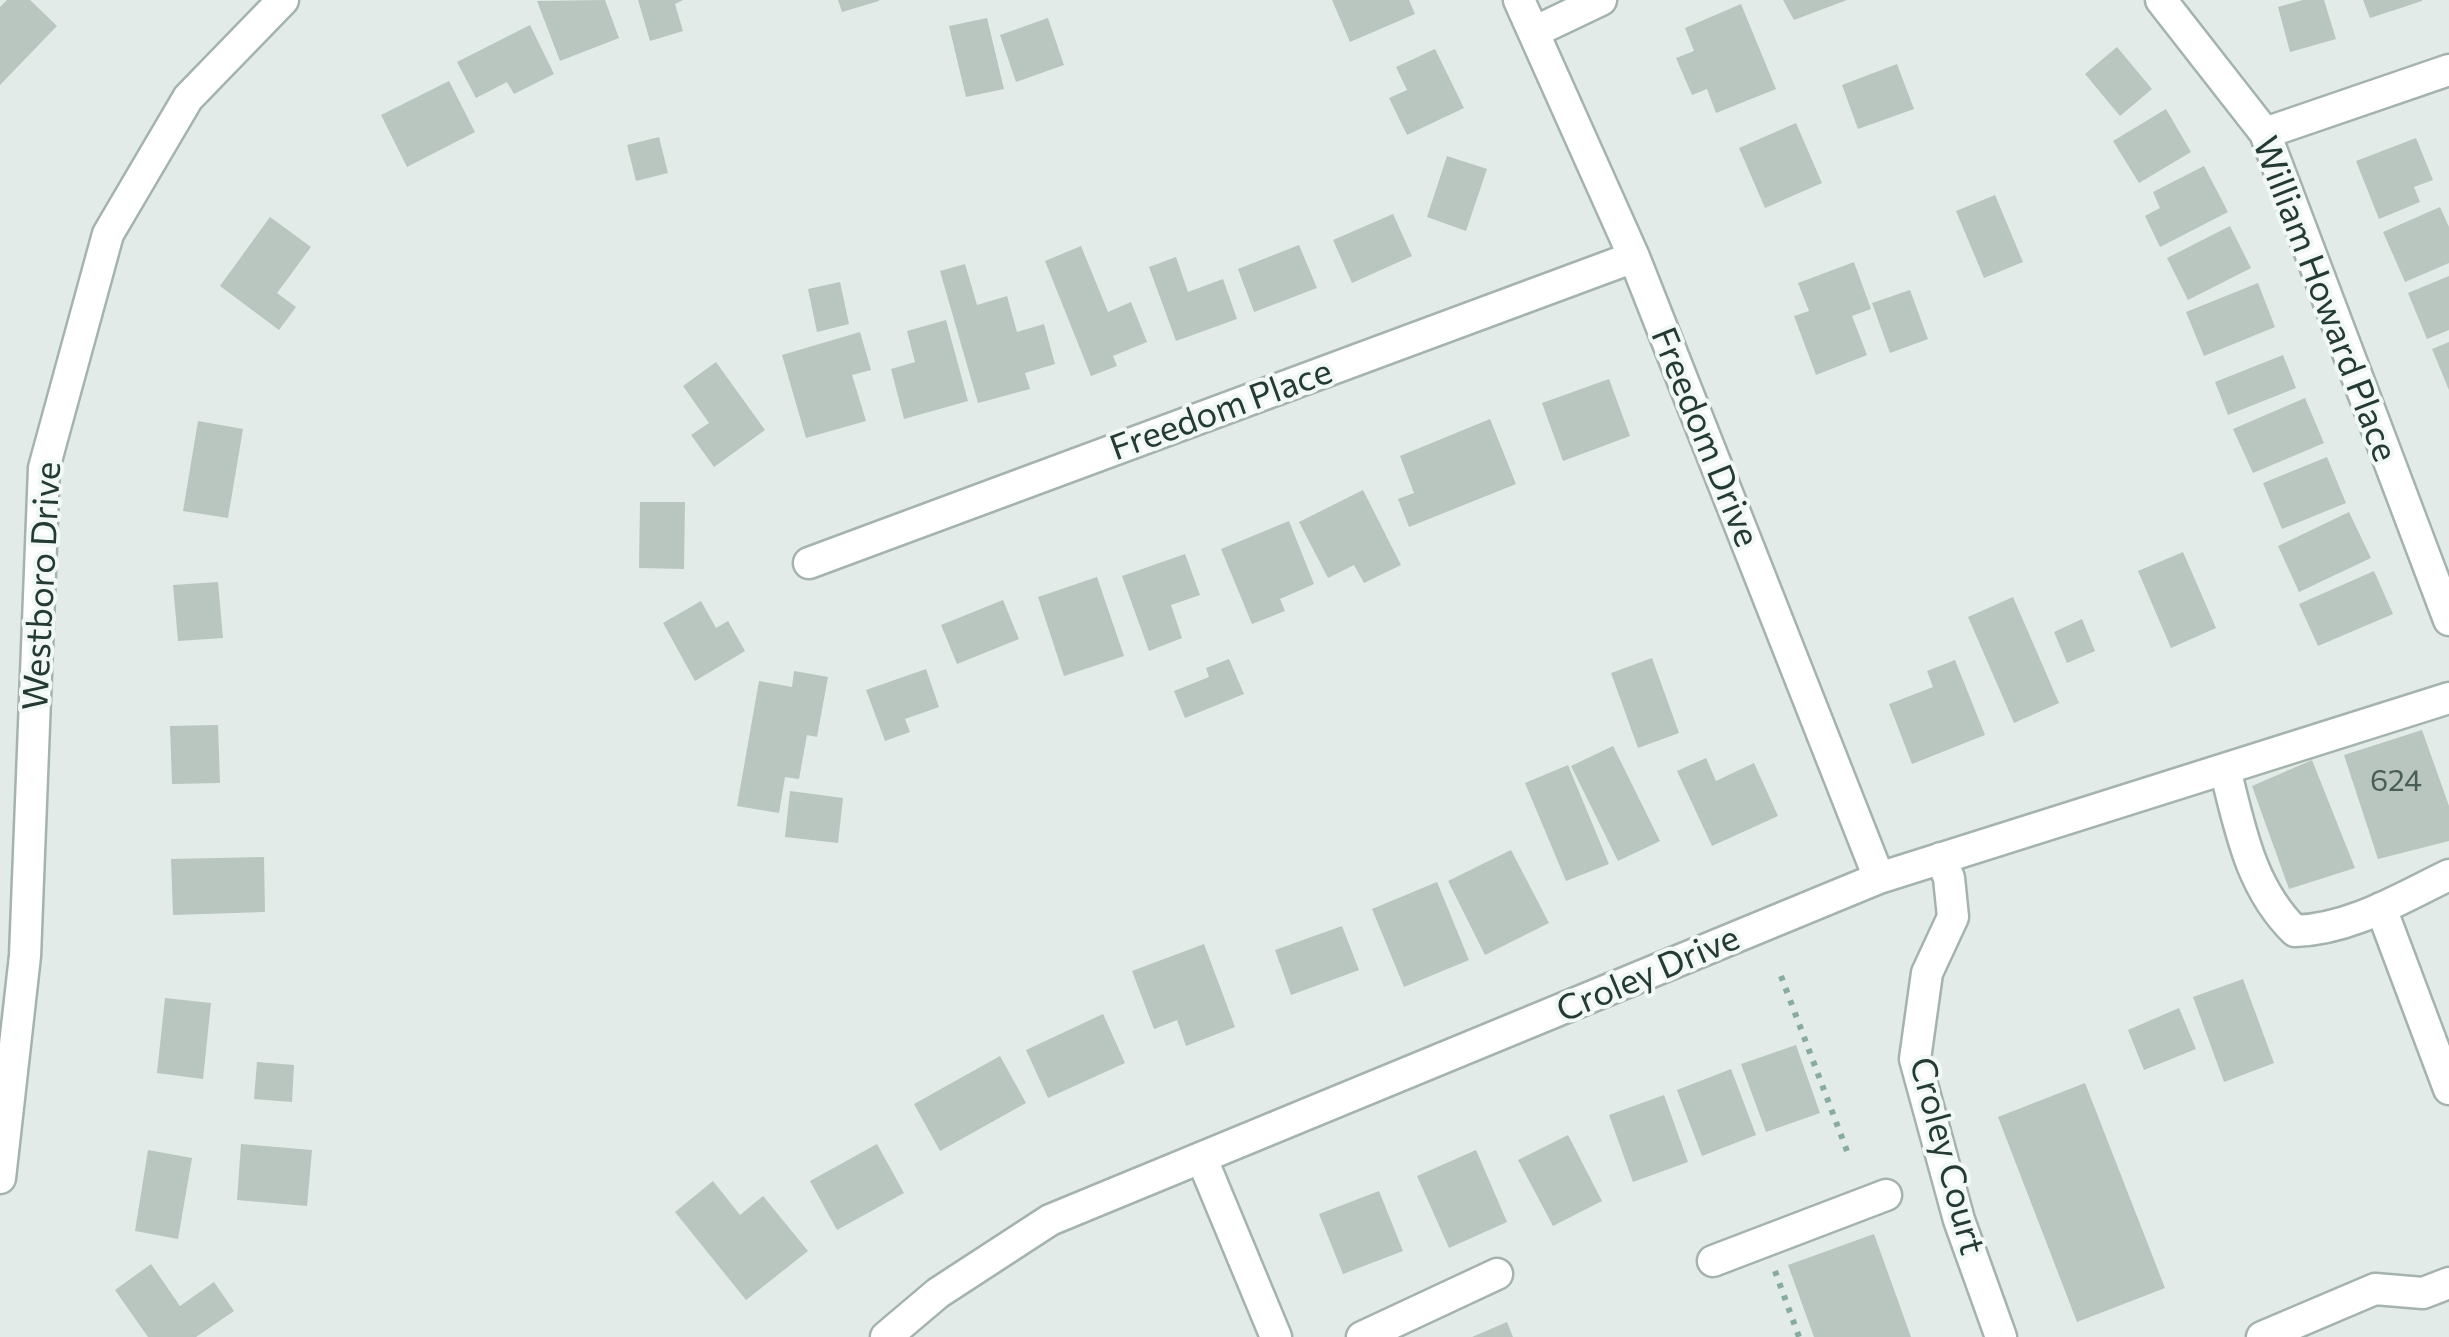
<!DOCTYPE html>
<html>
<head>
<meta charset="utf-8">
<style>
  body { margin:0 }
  canvas { display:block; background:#e2ebe7 }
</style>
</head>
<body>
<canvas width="2449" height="1337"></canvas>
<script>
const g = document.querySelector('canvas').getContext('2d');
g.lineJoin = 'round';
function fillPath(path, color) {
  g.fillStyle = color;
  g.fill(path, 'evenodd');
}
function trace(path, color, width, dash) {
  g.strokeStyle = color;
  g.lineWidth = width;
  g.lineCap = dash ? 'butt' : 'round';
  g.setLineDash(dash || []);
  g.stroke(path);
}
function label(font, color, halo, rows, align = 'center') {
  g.font = font + ' Commissioner,sans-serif';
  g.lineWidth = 8;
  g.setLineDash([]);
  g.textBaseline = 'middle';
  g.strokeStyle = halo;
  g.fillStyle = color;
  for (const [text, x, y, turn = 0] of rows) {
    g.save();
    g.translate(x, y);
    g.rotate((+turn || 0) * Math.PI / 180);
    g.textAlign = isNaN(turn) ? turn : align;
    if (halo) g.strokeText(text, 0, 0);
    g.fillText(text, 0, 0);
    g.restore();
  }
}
fillPath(new Path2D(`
  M 7,0 L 30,0 L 57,26 L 0,85 L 0,7 Z
  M 605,0 L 619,38 L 560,61 L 537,1 Z
  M 638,0 L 683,0 L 675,4 L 683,31 L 650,41 Z
  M 838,0 L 879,0 L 879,1 L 842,12 Z
  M 1332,0 L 1409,0 L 1415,14 L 1350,42 Z
  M 1783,0 L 1847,0 L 1794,20 Z
  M 2303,0 L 2324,0 L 2336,39 L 2290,52 L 2278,7 Z
  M 2363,0 L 2422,0 L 2422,1 L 2370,18 Z
  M 1741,4 L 1776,89 L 1716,113 L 1707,89 L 1692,95 L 1676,58 L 1694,51 L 1685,28 Z
  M 987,18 L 1004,89 L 966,97 L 949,26 Z
  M 1048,18 L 1064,65 L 1016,82 L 1000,35 Z
  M 530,25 L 554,74 L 514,94 L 507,82 L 476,98 L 457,62 Z
  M 2117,47 L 2152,89 L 2120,116 L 2085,74 Z
  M 1435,49 L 1464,108 L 1407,135 L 1389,98 L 1407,90 L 1396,67 Z
  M 1897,64 L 1914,109 L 1858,129 L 1842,85 Z
  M 449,81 L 475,132 L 407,167 L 381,115 Z
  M 2166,109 L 2191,152 L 2139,183 L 2113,141 Z
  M 1796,123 L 1822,183 L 1765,208 L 1739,148 Z
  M 659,137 L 668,173 L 636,181 L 627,145 Z
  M 2416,138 L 2433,180 L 2414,187 L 2420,202 L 2379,219 L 2356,161 Z
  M 1447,156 L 1487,169 L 1466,231 L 1427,217 Z
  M 2204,166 L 2228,212 L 2160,247 L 2145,216 L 2160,208 L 2153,192 Z
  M 1995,195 L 2023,262 L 1984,278 L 1956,211 Z
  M 2440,207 L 2449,227 L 2449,263 L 2405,282 L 2383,232 Z
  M 1393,214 L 1412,256 L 1352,283 L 1333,240 Z
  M 270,217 L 311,247 L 277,293 L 296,307 L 279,330 L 220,286 Z
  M 2230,226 L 2251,268 L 2188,300 L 2167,258 Z
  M 1299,245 L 1317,288 L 1254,312 L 1238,269 Z
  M 1081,246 L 1108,312 L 1131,302 L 1147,342 L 1113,356 L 1117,366 L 1091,376 L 1045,261 Z
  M 1176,257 L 1188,292 L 1223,279 L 1237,319 L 1176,341 L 1149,267 Z
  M 1854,262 L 1871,309 L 1852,316 L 1867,355 L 1816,375 L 1794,316 L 1809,311 L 1798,283 Z
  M 965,264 L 977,305 L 1007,296 L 1017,332 L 1044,324 L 1055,364 L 1025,373 L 1030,389 L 978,403 L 940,271 Z
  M 2449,276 L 2449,330 L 2427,339 L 2408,293 Z
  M 840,282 L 849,324 L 817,332 L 808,289 Z
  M 2258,283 L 2275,327 L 2204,356 L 2186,312 Z
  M 1910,290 L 1928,339 L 1890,353 L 1872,303 Z
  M 946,320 L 968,401 L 904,419 L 891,369 L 915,362 L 907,331 Z
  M 860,332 L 871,370 L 852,375 L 866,421 L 806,438 L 782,355 Z
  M 2449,342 L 2449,390 L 2432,349 Z
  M 2283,355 L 2296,388 L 2228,415 L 2215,382 Z
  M 716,362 L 765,430 L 714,467 L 691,435 L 709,423 L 683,386 Z
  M 1609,379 L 1630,436 L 1563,461 L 1542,403 Z
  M 2305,398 L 2324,443 L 2253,473 L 2233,429 Z
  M 1490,419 L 1516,484 L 1409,527 L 1398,499 L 1414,493 L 1400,456 Z
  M 198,421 L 243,429 L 228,518 L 183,511 Z
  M 2327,457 L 2346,503 L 2282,529 L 2263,483 Z
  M 1363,490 L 1401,565 L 1364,583 L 1354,565 L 1328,578 L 1299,522 Z
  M 640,502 L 685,502 L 684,569 L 639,568 Z
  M 2349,512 L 2371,558 L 2299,592 L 2278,546 Z
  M 1289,521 L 1314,584 L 1280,599 L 1285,611 L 1252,624 L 1221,549 Z
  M 2183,552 L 2216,628 L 2171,648 L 2138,571 Z
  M 1185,554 L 1200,595 L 1171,605 L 1182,638 L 1149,651 L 1122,576 Z
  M 2374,571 L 2393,614 L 2318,646 L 2299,604 Z
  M 1097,577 L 1124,656 L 1064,676 L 1038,597 Z
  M 218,582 L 223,638 L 178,641 L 173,585 Z
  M 2013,597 L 2059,703 L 2014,723 L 1968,617 Z
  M 1003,600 L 1019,639 L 957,664 L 941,625 Z
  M 701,601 L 716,628 L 728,621 L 745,651 L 695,681 L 663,623 Z
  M 2082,619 L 2095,651 L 2067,663 L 2054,632 Z
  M 1652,658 L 1679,733 L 1638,748 L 1611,673 Z
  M 1229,659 L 1244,694 L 1185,718 L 1174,691 L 1209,677 L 1206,668 Z
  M 1955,660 L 1985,735 L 1912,764 L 1889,704 L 1933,687 L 1927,671 Z
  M 926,669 L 939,707 L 905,719 L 910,732 L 885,741 L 866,690 Z
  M 794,671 L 828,677 L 817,737 L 807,735 L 799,779 L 785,777 L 779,813 L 737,806 L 759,681 L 792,687 Z
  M 218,725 L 220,783 L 172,784 L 170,726 Z
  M 2422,730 L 2449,806 L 2449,841 L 2378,859 L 2344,755 Z
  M 1613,746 L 1660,841 L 1618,861 L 1571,766 Z
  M 1706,758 L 1716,781 L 1754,763 L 1778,816 L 1712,846 L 1677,771 Z
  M 2312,760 L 2355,868 L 2289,889 L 2252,786 Z
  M 1568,765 L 1609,864 L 1566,881 L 1525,783 Z
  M 790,791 L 843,798 L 838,843 L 785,837 Z
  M 1511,850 L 1549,923 L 1485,955 L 1448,881 Z
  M 264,857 L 265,912 L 173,915 L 171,859 Z
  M 1437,882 L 1469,960 L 1404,987 L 1372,909 Z
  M 1342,926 L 1359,970 L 1291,995 L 1275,950 Z
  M 1204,944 L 1235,1027 L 1186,1046 L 1177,1020 L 1154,1029 L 1132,971 Z
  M 2243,979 L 2274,1063 L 2224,1082 L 2193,997 Z
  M 165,998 L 211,1003 L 203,1079 L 157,1073 Z
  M 2179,1008 L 2196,1049 L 2144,1070 L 2128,1030 Z
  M 1103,1014 L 1125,1063 L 1048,1098 L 1026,1050 Z
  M 1796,1045 L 1820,1113 L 1766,1132 L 1741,1064 Z
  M 1000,1056 L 1026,1103 L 940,1151 L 914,1104 Z
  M 257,1062 L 294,1065 L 292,1102 L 254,1099 Z
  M 1731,1069 L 1756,1135 L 1702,1156 L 1677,1090 Z
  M 2085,1083 L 2165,1288 L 2077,1322 L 1998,1117 Z
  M 1664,1095 L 1688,1162 L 1633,1182 L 1609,1115 Z
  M 1568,1135 L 1602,1201 L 1553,1226 L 1518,1160 Z
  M 241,1144 L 312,1150 L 307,1206 L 237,1200 Z
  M 877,1144 L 904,1193 L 837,1230 L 810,1181 Z
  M 148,1150 L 192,1158 L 178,1239 L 135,1231 Z
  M 1476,1150 L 1507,1222 L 1449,1248 L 1417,1176 Z
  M 713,1181 L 740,1215 L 763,1196 L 808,1251 L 746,1300 L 675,1212 Z
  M 1379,1191 L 1403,1251 L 1343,1274 L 1319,1214 Z
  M 1874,1234 L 1911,1337 L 1814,1337 L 1788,1265 Z
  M 151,1264 L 180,1306 L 214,1282 L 234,1311 L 196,1337 L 148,1337 L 115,1290 Z
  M 1507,1322 L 1513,1337 L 1472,1337 Z`), '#b8c6bf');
const minor = new Path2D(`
  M 1519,0 L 1634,257 L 1879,878
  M 2161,0 L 2265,133 L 2449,620
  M 1534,32 L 1601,0
  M 2265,133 L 2449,70
  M 809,563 L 1634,257
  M 2225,769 C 2240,828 2250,887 2295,931 C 2351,929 2399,899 2449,875
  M 1941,858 L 1949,878 L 1953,917 L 1927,973 L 1915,1059 L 1959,1220 L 2001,1337
  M 2381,908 L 2449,1089
  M 1202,1159 L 1276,1337
  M 0,1178 L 25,956 L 44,468 L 108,234 L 188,98 L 283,0
  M 1713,1261 L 1886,1195
  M 886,1337 L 938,1293 L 1050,1220 L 1879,878 L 2449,698
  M 1362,1337 L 1497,1274
  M 2262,1337 L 2375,1289 L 2423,1293 L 2449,1283`);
trace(minor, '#a5b3ad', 35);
trace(new Path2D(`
  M 1781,976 L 1847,1151
  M 1775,1271 L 1799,1337`), '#85ac9e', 6, [5, 8]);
trace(minor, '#fff', 30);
label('30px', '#495e56', null, [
  ["624",2396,781]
]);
label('35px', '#243b33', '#f2f8f5', [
  ["William Howard Place",2325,299,69],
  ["Freedom Place",1221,410,-20],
  ["Freedom Drive",1705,437,68],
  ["Westboro Drive",42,586,-87],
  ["Croley Drive",1648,974,-23],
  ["Croley Court",1947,1156,75]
]);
</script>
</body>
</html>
